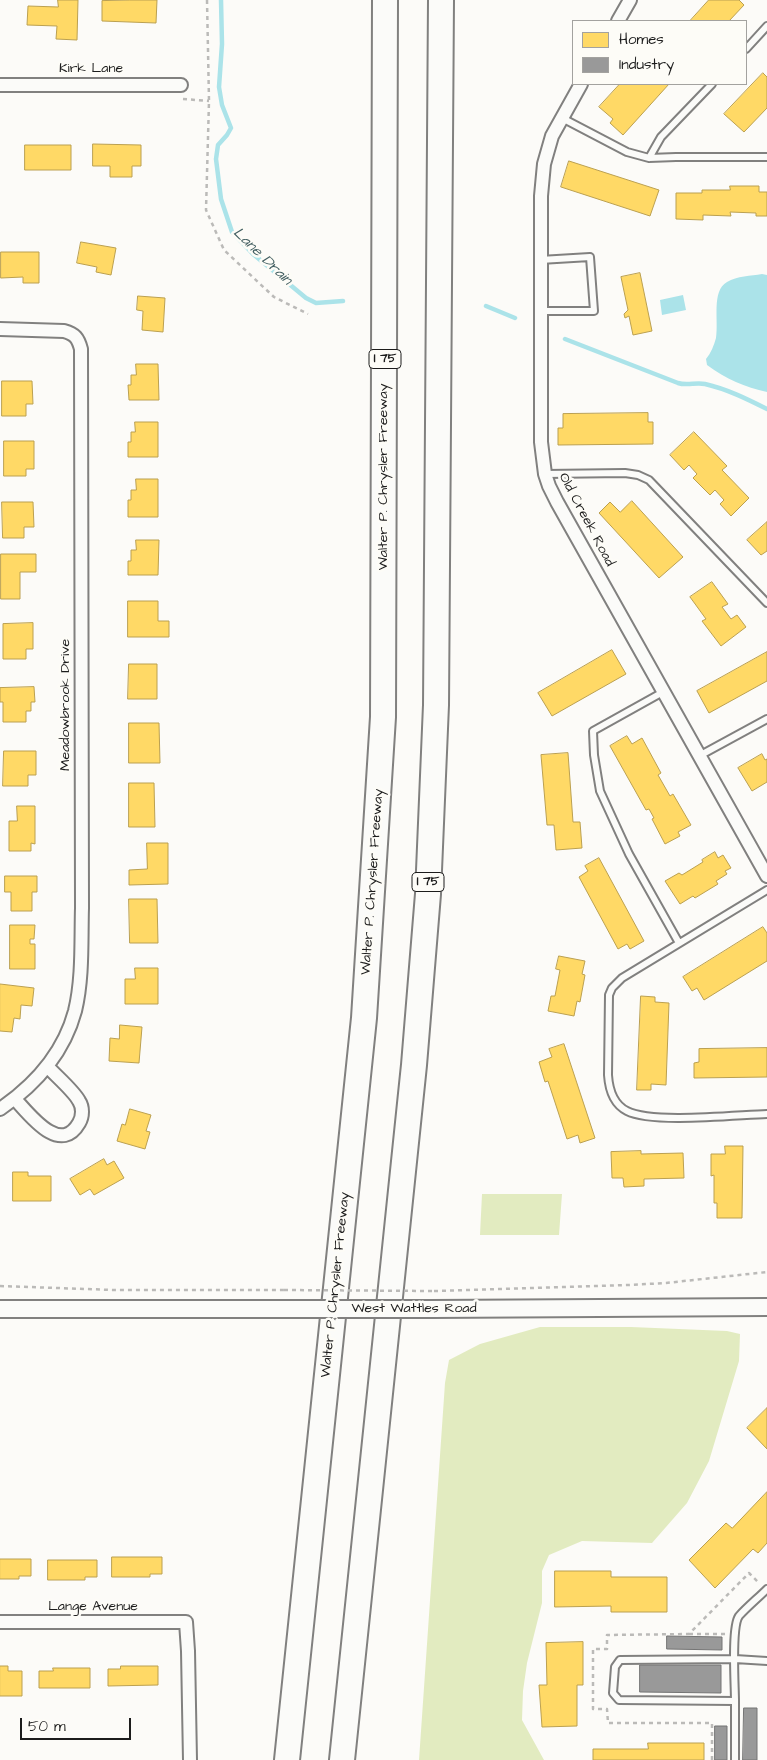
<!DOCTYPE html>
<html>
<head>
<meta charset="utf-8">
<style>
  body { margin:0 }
  #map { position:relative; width:767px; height:1760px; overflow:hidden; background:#fcfbf8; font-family:"Architects Daughter",sans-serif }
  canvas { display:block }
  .legend { position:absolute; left:572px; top:20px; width:175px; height:65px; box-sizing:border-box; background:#fdfcf7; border:1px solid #a3a29f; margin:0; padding:6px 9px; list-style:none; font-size:15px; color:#1c1c1c }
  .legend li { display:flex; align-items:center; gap:10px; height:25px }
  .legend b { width:25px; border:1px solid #a3a29f }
  .scale { position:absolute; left:20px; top:1718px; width:111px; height:22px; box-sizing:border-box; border:2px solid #1c1c1c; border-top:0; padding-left:6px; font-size:15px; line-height:18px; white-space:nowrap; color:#1c1c1c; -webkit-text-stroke:4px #fdfcf7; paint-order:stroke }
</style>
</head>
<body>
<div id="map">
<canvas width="767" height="1760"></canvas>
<ul class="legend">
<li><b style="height:14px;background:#ffd966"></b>Homes</li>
<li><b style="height:14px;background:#999"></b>Industry</li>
</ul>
<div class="scale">50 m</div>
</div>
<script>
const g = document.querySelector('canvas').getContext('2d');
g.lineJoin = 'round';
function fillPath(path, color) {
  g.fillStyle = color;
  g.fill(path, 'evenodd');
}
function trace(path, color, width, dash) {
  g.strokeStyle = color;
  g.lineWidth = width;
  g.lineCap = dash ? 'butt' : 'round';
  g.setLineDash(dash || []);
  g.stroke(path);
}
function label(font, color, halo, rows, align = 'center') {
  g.font = font + ' "Architects Daughter",sans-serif';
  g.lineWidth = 5;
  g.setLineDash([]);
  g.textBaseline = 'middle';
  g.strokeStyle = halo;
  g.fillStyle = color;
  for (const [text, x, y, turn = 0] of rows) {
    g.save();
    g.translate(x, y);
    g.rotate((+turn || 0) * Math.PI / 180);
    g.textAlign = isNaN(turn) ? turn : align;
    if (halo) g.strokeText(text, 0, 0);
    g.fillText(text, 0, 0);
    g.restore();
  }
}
fillPath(new Path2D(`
  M 482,1194 L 562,1194 L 559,1235 L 480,1235 Z
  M 540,1327 L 631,1327 L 727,1331 L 740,1334 L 739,1361 L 709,1461 L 687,1503 L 652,1543 L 582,1541 L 549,1555 L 542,1571 L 542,1603 L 527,1663 L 523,1691 L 522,1720 L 544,1760 L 419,1760 L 445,1383 L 449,1360 L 480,1344 Z`), '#e2ebc0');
fillPath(new Path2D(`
  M 762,274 L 767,275 L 767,392 C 745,387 726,379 707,365 L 706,359 C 711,353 714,345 716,338 C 719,321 711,291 727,282 C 737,276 751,276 762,274 Z
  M 683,295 L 686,310 L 662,315 L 660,300 Z`), '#abe3e9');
const homes = new Path2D(`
  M 58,0 L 78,0 L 77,40 L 56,39 L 57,26 L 27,25 L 28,6 L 58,7 Z
  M 130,0 L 157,0 L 156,23 L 102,21 L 102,1 Z
  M 709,0 L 739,0 L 744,5 L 729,21 L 690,21 Z
  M 763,73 L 767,77 L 767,108 L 744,132 L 724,114 Z
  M 620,84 L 669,84 L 623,135 L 610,123 L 613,119 L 599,107 Z
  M 93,144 L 141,145 L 141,166 L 132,166 L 132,177 L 110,177 L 110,166 L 93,166 Z
  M 25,145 L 71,145 L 71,170 L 25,170 Z
  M 569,161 L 659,190 L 650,216 L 561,187 Z
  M 730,186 L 759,186 L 759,192 L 767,192 L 767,216 L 756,216 L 756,213 L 730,212 L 731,216 L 703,215 L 703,220 L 676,219 L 676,193 L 702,193 L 702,190 L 730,190 Z
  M 81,242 L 116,248 L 111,275 L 96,272 L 97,267 L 77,263 Z
  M 1,252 L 39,252 L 39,283 L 23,283 L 23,277 L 1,278 Z
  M 640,273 L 652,331 L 633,335 L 629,316 L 625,318 L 624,314 L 628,310 L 621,277 Z
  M 138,296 L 165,298 L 163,332 L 142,330 L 143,311 L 137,310 Z
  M 136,364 L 158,364 L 159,400 L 129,400 L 128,385 L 131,385 L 131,375 L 136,375 Z
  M 2,381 L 32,381 L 33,404 L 26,404 L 26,416 L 2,416 Z
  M 648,413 L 648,422 L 653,422 L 653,444 L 558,445 L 558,428 L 563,428 L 563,414 Z
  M 135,422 L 158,422 L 158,457 L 128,457 L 128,442 L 131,442 L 131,432 L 135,432 Z
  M 694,432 L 727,466 L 722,470 L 749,498 L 731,516 L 720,504 L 724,500 L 715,490 L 710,495 L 693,478 L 697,474 L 689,465 L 684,470 L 670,455 Z
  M 4,441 L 34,441 L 34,469 L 26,469 L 26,476 L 4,476 Z
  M 136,479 L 158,479 L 158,517 L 128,517 L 128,500 L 131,500 L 131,490 L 136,490 Z
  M 632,501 L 683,557 L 659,578 L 599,513 L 610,502 L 620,512 Z
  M 2,502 L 33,502 L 34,527 L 24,527 L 24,538 L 3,538 Z
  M 767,522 L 767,551 L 761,555 L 747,540 Z
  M 136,540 L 159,540 L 158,575 L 128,575 L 128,561 L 131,561 L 131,550 L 136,550 Z
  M 1,554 L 36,554 L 36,572 L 20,572 L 20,599 L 1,599 Z
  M 712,582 L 728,604 L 722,607 L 731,619 L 737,615 L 746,627 L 721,646 L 702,621 L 706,619 L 690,597 Z
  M 128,601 L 158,601 L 158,621 L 169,621 L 169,637 L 128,637 Z
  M 33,623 L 33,649 L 26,649 L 26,659 L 3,659 L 3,624 Z
  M 612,650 L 626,674 L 552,716 L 538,693 Z
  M 767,652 L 767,681 L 709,713 L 697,691 Z
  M 129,664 L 157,664 L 157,699 L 128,699 Z
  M 34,687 L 35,702 L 31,702 L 31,711 L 26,711 L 26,722 L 3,722 L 3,702 L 0,702 L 0,688 Z
  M 129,723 L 159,723 L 160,763 L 129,763 Z
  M 627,736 L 632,744 L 642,738 L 661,773 L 658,775 L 670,796 L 673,794 L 691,825 L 678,832 L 680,836 L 665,844 L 652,819 L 654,818 L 649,809 L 646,810 L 610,746 Z
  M 4,751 L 36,751 L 36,775 L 28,775 L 28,786 L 3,786 Z
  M 568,753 L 573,822 L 580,822 L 582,848 L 556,850 L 554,825 L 547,825 L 541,755 Z
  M 762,754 L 765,760 L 767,759 L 767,782 L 752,791 L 738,768 Z
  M 129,783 L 154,783 L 155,827 L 129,827 Z
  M 17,806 L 35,806 L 35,844 L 31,843 L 31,851 L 9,851 L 9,821 L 17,821 Z
  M 147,843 L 168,843 L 168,884 L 129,885 L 129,870 L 147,869 Z
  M 715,852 L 718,858 L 723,855 L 731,868 L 725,871 L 727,874 L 716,881 L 718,884 L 695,898 L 693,896 L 680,904 L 665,881 L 679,873 L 682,875 L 703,862 L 702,860 Z
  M 599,858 L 644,941 L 630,949 L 627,944 L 618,949 L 579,877 L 588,871 L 585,866 Z
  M 5,876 L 37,876 L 37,892 L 32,892 L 32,911 L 11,911 L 11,892 L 5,892 Z
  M 129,899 L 157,899 L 158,943 L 130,943 Z
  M 10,925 L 35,925 L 34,939 L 30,939 L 30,944 L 35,944 L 35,969 L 10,969 Z
  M 763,927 L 767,933 L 767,961 L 704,1000 L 697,988 L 692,991 L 683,977 Z
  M 559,956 L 585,961 L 582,974 L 585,975 L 580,1002 L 577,1001 L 574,1016 L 548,1011 L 551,996 L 555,996 L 560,970 L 556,969 Z
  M 135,968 L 158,968 L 158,1004 L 125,1004 L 125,979 L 135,979 Z
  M 0,984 L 34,988 L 32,1006 L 21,1005 L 20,1019 L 14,1018 L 12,1032 L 0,1031 Z
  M 641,996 L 655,997 L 655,1002 L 669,1003 L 666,1085 L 651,1084 L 651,1090 L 637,1090 Z
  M 120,1025 L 142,1027 L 139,1063 L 109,1061 L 110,1038 L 119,1039 Z
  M 564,1044 L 595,1138 L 580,1143 L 578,1135 L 567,1139 L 548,1081 L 545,1082 L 539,1062 L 552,1057 L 549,1049 Z
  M 767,1048 L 767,1077 L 694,1078 L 694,1063 L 699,1062 L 699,1049 Z
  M 130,1109 L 151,1115 L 146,1131 L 150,1132 L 145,1149 L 117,1141 L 122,1124 L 125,1125 Z
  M 725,1146 L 743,1146 L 742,1218 L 717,1218 L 717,1203 L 714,1203 L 714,1175 L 711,1176 L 711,1154 L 725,1154 Z
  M 641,1151 L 641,1154 L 683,1153 L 684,1178 L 644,1179 L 644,1186 L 624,1187 L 623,1178 L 612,1178 L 611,1152 Z
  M 104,1159 L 107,1165 L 114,1161 L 124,1178 L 94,1195 L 90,1189 L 80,1195 L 70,1179 Z
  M 13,1172 L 28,1172 L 28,1176 L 51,1176 L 51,1201 L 13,1201 Z
  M 767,1408 L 767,1449 L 747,1428 Z
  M 767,1492 L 767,1543 L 758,1553 L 753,1549 L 715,1588 L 689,1560 L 726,1523 L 732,1528 Z
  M 112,1557 L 162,1557 L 162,1574 L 150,1574 L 150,1577 L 112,1577 Z
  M 0,1559 L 31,1559 L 31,1576 L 19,1576 L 19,1579 L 0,1579 Z
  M 48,1560 L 97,1560 L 97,1577 L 85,1577 L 85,1580 L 48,1580 Z
  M 555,1571 L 611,1571 L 611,1577 L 667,1577 L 667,1612 L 611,1612 L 611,1606 L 555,1607 Z
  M 583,1642 L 583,1685 L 577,1685 L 577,1726 L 542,1727 L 539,1685 L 547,1685 L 546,1643 Z
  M 0,1666 L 8,1666 L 8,1671 L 22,1671 L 22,1696 L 0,1696 Z
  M 121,1666 L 158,1666 L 158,1685 L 108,1686 L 108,1669 L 120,1669 Z
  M 53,1668 L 90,1668 L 90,1688 L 39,1688 L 39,1671 L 53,1671 Z
  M 648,1743 L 704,1743 L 704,1760 L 593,1760 L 593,1749 L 648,1749 Z`);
fillPath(homes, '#ffd966');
trace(homes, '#bba050', 1);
const industry = new Path2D(`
  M 667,1636 L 722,1637 L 722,1650 L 667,1649 Z
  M 640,1665 L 721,1665 L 721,1693 L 640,1692 Z
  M 744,1708 L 757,1708 L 757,1760 L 743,1760 Z
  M 715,1726 L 727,1726 L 727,1760 L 715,1760 Z`);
fillPath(industry, '#999');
trace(industry, '#747474', 1);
trace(new Path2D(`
  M 221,0 L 222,44 L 219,87 L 222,105 L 231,128 L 227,135 L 218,145 L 216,159 L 221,199 L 232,232 L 253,254 L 306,298 L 316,303 L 343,301
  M 486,306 L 515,318
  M 565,339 L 678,383 C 687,386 696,382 705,384 C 727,389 747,399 767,409`), '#abe3e9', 4.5);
const service = new Path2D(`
  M 746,49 L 767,26
  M 562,118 L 627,152 L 649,158 L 676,157 L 767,157
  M 649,158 L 661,137 L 712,84
  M 540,311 L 594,311 L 590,257 L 540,260
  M 545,474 L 625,473 L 638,475 L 649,480 L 767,603
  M 663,692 L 593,731 L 594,755 L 600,791 L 629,854 L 679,943
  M 699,756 L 767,719
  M 767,890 L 622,978 L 612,988 L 609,995 L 608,1075 C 609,1090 613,1104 627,1111 C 652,1124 736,1115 767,1114
  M 767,1589 C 758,1598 747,1607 739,1616 C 731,1627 735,1685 735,1701 L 619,1700 L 613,1693 L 615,1667 L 620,1660 L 735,1659 L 767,1661
  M 735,1701 L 735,1760`);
const minor = new Path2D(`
  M 618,21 L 630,0
  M 581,84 L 552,136 L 544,164 L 541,196 L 541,442 L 545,474 L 549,486 L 557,502 L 767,876
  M 0,85 L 181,85
  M 0,329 L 64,331 C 75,334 78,338 81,349 L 82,908 C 81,941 83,978 75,1011 C 64,1052 35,1085 0,1109
  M 15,1099 C 29,1114 60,1156 79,1123 C 83,1116 83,1107 79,1101 C 74,1091 55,1075 47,1066
  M 0,1622 L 186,1622 L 188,1651 L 190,1760`);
const tertiary = new Path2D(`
  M 0,1309 L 296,1309
  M 432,1309 L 767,1307`);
const motorway = new Path2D(`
  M 287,1760 L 364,1018 L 383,717 L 385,0
  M 342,1760 L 414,1065 L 428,894 L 436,705 L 441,0`);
trace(service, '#81807f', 10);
trace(minor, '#81807f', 16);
trace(tertiary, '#81807f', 20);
trace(motorway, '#81807f', 28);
trace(new Path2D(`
  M 207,0 L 209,101 L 206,210 L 224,250 L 274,297 L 308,314
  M 183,99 L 209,101
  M 0,1286 L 114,1290 L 284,1290
  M 434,1291 L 628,1285 L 666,1283 L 767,1272
  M 689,1634 L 726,1634
  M 712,1760 L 712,1723 L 608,1723 L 607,1709 L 593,1709 L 593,1649 L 607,1649 L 607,1635 L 689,1634 L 749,1573 L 759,1583`), '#bbbab8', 2.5, [4, 4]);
trace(service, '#fbfbf9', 6);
trace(minor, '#fbfbf9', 12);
trace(tertiary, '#fbfbf9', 16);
trace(motorway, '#fbfbf9', 24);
const tertiaryBridge = new Path2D(`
  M 296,1309 L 432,1309`);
trace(tertiaryBridge, '#81807f', 20, []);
trace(new Path2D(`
  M 284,1290 L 434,1291`), '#bbbab8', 2.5, [4, 4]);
trace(tertiaryBridge, '#fbfbf9', 16);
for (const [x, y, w] of [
  [385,359,32],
  [428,882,32]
]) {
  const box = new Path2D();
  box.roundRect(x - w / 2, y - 9.5, w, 19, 4);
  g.fillStyle = '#fdfcf7';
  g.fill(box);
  trace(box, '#1c1c1c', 1);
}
label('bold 12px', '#1c1c1c', null, [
  ["I 75",385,359],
  ["I 75",428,882]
]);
label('14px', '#1c1c1c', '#fdfcf7', [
  ["Kirk Lane",91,69],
  ["Walter P. Chrysler Freeway",384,477,-90],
  ["Old Creek Road",586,520,62],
  ["Meadowbrook Drive",66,705,-90],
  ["Walter P. Chrysler Freeway",373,882,-86],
  ["Walter P. Chrysler Freeway",336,1285,-84],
  ["West Wattles Road",414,1309],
  ["Lange Avenue",93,1607]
]);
label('italic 15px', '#425e61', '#fdfcf7', [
  ["Lane Drain",262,257,44]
]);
</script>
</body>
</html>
